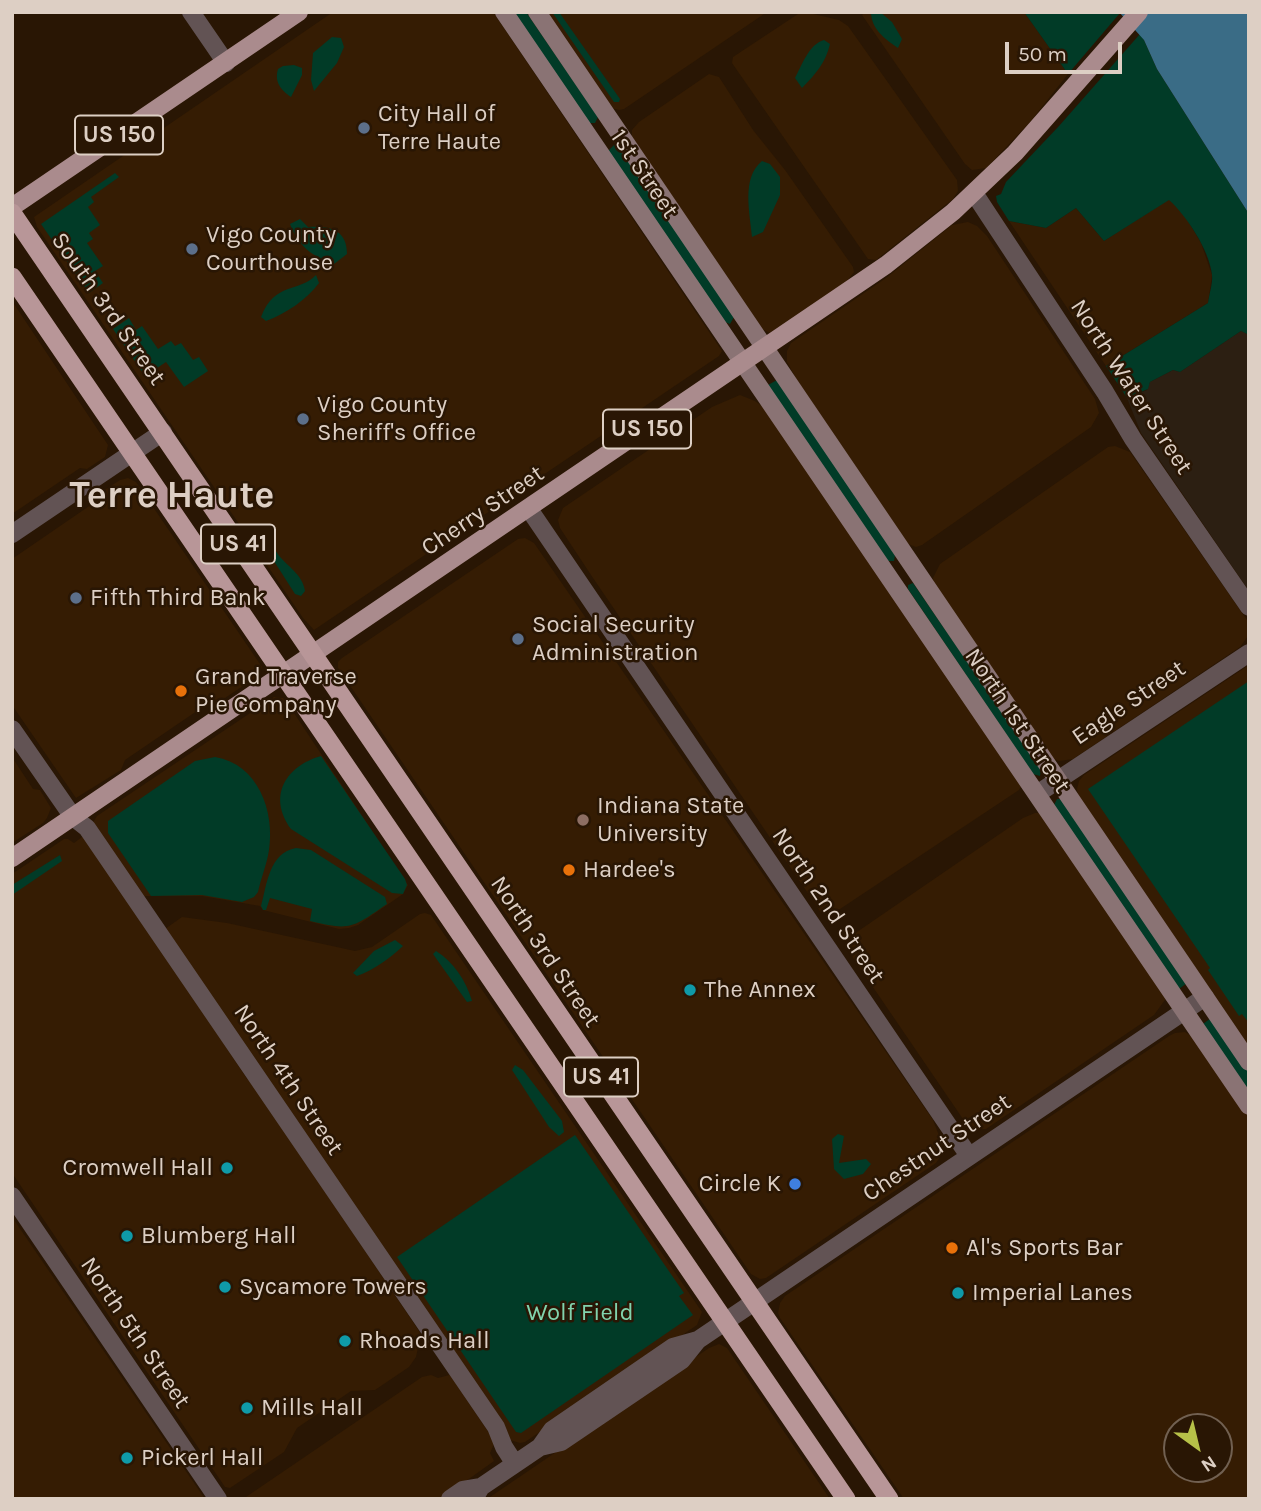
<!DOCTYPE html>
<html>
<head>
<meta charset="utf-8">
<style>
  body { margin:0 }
  #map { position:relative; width:1261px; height:1511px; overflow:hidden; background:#291604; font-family:Karla,sans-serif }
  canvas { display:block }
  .frame { position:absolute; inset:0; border:14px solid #ddcfc4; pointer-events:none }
  .north { position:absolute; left:1163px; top:1413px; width:70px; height:70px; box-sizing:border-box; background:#291604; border:2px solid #716051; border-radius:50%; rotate:146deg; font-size:19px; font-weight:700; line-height:28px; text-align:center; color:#ddcfc4 }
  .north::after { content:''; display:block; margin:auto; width:24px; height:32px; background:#b7c148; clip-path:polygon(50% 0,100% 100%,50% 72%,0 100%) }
  .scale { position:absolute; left:1005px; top:42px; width:117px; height:32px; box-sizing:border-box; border:4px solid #ddcfc4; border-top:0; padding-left:9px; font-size:21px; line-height:24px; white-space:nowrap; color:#ddcfc4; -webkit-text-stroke:5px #291604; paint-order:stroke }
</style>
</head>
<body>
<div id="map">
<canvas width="1261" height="1511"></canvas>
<div class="frame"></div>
<div class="north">N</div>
<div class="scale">50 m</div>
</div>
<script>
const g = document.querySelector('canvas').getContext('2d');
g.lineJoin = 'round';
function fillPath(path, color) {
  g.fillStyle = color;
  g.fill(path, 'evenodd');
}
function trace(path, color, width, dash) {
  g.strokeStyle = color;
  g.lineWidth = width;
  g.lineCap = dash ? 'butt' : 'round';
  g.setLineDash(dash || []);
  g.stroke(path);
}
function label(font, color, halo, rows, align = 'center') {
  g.font = font + ' Karla,sans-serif';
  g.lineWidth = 5;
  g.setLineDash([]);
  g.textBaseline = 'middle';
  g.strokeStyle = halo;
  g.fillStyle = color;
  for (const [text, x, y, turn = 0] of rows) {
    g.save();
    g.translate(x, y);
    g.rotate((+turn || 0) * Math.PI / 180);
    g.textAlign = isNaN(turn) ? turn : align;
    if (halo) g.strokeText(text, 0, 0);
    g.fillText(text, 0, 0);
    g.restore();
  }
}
fillPath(new Path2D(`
  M 333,12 L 493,12 L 722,351 L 719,356 L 314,630 L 303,618 L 37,227 L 34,217 Z
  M 546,12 L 767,12 L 624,109 L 619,110 L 611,108 Z
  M 805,12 L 839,20 L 848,26 L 957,180 L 958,191 L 953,199 L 876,260 L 868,259 L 732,63 L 733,57 L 798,14 Z
  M 865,12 L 1024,12 L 1068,74 L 1030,122 L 993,161 L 986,168 L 972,170 L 965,164 L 862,15 Z
  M 709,74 L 719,77 L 753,130 L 785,170 L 853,267 L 854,272 L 847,281 L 770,333 L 762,329 L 632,137 L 632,130 L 639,122 Z
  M 1169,199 L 1184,214 L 1201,243 L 1212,275 L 1208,303 L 1106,366 L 1009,221 L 1046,228 L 1076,208 L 1104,241 Z
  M 968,222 L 977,226 L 987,236 L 1095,399 L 1099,413 L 1091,427 L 922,545 L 916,547 L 908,544 L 797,380 L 787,362 L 787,351 L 791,343 L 886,278 L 952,225 Z
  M 12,301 L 108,445 L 105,457 L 87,469 L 80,468 L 12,514 Z
  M 740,395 L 755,401 L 770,412 L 1022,785 L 1019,790 L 834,913 L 827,915 L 821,913 L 816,905 L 593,578 L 560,528 L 558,520 L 563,508 L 712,407 Z
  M 1115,446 L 1130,452 L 1247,620 L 1248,636 L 1240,647 L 1073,759 L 1059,761 L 1050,757 L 934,586 L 933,578 L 940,564 L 1108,447 Z
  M 128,478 L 136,482 L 262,667 L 258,676 L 222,700 L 213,700 L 125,760 L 121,770 L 76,798 L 12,705 L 12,559 L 98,500 L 100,493 L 120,480 Z
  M 525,538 L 534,543 L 933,1120 L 943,1146 L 942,1154 L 936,1163 L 766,1278 L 760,1279 L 751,1274 L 338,668 L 338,662 L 342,658 L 518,539 Z
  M 1249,665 L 1249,1047 L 1079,800 L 1077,789 L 1079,781 L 1084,775 Z
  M 274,697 L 283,698 L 286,701 L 408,885 L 403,894 L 358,925 L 349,928 L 339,929 L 263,910 L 260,906 L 202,896 L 142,896 L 92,824 L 97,816 Z
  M 12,757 L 33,789 L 40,790 L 51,808 L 47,818 L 43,823 L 12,843 Z
  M 1035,813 L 1040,813 L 1167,997 L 1154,1015 L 986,1129 L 979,1129 L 972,1128 L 965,1122 L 847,949 L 847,943 L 854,934 L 1023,818 Z
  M 86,834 L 247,1079 L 255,1081 L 268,1107 L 421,1334 L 416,1357 L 409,1367 L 375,1390 L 351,1391 L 297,1428 L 284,1452 L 230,1488 L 225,1487 L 12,1173 L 12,874 L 64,839 L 68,839 L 74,843 Z
  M 425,913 L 431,915 L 702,1312 L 697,1325 L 525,1442 L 520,1443 L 510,1440 L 165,929 L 182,917 L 227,923 L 355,951 L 372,947 L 420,914 Z
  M 1185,1032 L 1196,1039 L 1249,1116 L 1249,1499 L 904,1499 L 780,1318 L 778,1313 L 780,1303 L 785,1296 L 1169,1036 L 1175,1033 ZM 1177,1427 L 1219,1427 L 1219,1469 L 1177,1469 Z
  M 12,1217 L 205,1499 L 12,1499 Z
  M 719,1344 L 727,1348 L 830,1499 L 487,1499 L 709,1348 Z
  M 453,1374 L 457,1380 L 456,1384 L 495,1442 L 490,1453 L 494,1461 L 441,1499 L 243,1499 L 422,1377 L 431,1375 L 438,1378 Z`), '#351c03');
fillPath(new Path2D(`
  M 1241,331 L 1249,335 L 1249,591 L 1141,433 L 1127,398 L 1147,390 L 1150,382 L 1173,370 L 1180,372 Z`), '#2c1f12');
fillPath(new Path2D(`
  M 514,12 L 526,12 L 598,117 L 595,123 L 589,123 Z
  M 552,12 L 559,12 L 620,99 L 619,102 L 614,102 Z
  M 871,12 L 880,12 L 892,22 L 902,39 L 898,48 C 885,39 871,29 871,12 Z
  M 1024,12 L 1119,12 L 1120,13 L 1068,74 Z
  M 1140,34 L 1144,40 L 1157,69 L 1249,214 L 1249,335 L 1241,331 L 1180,372 L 1173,370 L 1150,382 L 1148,389 L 1127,398 L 1106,366 L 1208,303 C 1209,294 1213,283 1212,275 C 1210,251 1186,215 1169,200 L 1104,241 L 1076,208 L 1046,228 L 1009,221 L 997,202 L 996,196 L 1001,194 L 1006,182 L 1059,126 Z
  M 332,37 L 341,38 L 344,47 L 337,63 L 314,91 L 311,80 L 313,53 Z
  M 824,40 L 830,44 C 826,62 815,75 802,88 L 795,78 C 802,65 809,44 824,40 Z
  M 294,65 L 302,68 L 302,75 L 291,97 C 281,90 274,82 278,69 L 283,66 Z
  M 614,145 L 618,146 L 734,317 L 730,324 L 725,322 L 608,151 Z
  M 762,161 L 770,164 L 780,177 L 780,195 L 763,232 L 752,237 C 750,213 741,178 762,161 Z
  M 115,173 L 119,177 L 91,197 L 94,202 L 88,207 L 100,225 L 89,233 L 93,239 L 87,243 L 103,266 L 95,271 L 103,283 L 89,293 L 41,224 Z
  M 300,219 L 308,227 C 329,226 347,229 347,254 L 334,264 C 313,257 298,246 290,224 Z
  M 316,275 L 319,283 C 307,299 286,314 266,321 L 261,317 C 275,281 299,293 316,275 Z
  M 129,318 L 136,330 L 142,326 L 158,349 L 171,341 L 175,346 L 181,343 L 193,360 L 199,357 L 208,371 L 184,387 L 166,362 L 145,376 L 113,329 Z
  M 777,380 L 895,555 L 894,561 L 888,561 L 768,385 Z
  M 263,534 C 271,541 274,550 281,558 C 290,568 303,576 305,591 L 301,596 L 295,594 L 258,536 Z
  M 913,583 L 1041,769 L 1040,776 L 1033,774 L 908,589 L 908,585 Z
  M 1249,681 L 1249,1023 L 1242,1014 L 1239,1016 L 1208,970 L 1210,968 L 1088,789 Z
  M 321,756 L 405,879 L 407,885 L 403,894 L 392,893 L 291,829 C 267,796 286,766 321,756 Z
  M 215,757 C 258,764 275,811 269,850 C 267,864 261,878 258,892 L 254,897 L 242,902 L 202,895 L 151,896 L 108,833 L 108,821 L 195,761 Z
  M 1057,799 L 1062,799 L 1187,983 L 1179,989 L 1054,805 Z
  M 296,848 L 311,850 L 385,897 L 387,904 C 352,928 351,931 310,921 L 312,909 L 270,898 L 266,910 L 263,910 L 261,906 C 267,884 269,853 296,848 Z
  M 60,855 L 62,861 L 12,895 L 12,885 Z
  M 395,940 L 403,946 C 390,958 374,970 357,976 L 353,973 L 374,951 Z
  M 436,951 C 454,962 466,981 472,1001 L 467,1002 L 433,954 Z
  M 1211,1018 L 1249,1072 L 1249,1091 L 1203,1024 Z
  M 515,1065 L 523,1070 L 562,1121 L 564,1132 L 559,1136 L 549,1127 L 512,1070 Z
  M 838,1134 L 844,1136 L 839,1163 L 866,1159 L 871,1164 L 863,1174 L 844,1179 L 834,1169 L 832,1139 Z
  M 575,1135 L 684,1293 L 679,1296 L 693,1315 L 521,1433 L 516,1432 L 397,1257 Z`), '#013b27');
fillPath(new Path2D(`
  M 1119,12 L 1249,12 L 1249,214 L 1157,69 L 1144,40 Z`), '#3a6c86');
trace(new Path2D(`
  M 191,12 L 226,63
  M 974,193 L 1105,392 L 1133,439 L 1249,607
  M 529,509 L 969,1156
  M 12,729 L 73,817 L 87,828 L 496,1427 L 504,1447 L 515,1464
  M 1037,794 L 1249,653
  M 12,1196 L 218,1499
  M 540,1447 L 561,1442 L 682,1360 L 698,1340 L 1205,997
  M 450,1499 L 463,1490 L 481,1487
  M 474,1499 L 481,1487 L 540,1447 L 552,1430 L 673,1347 L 698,1340`), '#625354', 18);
trace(new Path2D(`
  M 12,534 L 163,432`), '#625354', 18);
trace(new Path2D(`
  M 504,12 L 1249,1106
  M 537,12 L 1249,1062`), '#8a7374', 18);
trace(new Path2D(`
  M 12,207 L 299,12
  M 12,858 L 886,265 L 953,212 L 1015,153 L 1139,12`), '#aa8b8d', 18);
trace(new Path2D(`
  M 12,213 L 889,1499
  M 12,277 L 846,1499`), '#b89698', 19);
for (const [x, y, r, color] of [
  [364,128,7,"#5c6f8a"],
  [192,249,7,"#5c6f8a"],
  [303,419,7,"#5c6f8a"],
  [76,598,7,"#5c6f8a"],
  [518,639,7,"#5c6f8a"],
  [181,691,7,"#e8710a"],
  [583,820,7,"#8d6e63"],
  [569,870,7,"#e8710a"],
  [690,990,7,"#0f9aa8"],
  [227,1168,7,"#0f9aa8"],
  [795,1184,7,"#3f7fe0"],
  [127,1236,7,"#0f9aa8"],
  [952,1248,7,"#e8710a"],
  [225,1287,7,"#0f9aa8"],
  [958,1293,7,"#0f9aa8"],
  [345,1341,7,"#0f9aa8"],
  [247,1408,7,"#0f9aa8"],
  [127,1458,7,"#0f9aa8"]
]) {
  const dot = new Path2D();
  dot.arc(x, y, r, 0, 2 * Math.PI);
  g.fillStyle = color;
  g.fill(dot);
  trace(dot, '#291604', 2.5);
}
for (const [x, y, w] of [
  [119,135,88],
  [647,429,88],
  [238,544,74],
  [601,1077,74]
]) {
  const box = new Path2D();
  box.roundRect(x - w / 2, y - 19.5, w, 39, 5);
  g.fillStyle = '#291604';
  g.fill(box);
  trace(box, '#ddcfc4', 2);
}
label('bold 23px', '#ddcfc4', null, [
  ["US 150",119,135],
  ["US 150",647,429],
  ["US 41",238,544],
  ["US 41",601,1077]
]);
label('24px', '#ddcfc4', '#291604', [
  ["City Hall of",378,114],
  ["Terre Haute",378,142],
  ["Vigo County",206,235],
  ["Courthouse",206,263],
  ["Vigo County",317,405],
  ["Sheriff's Office",317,433],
  ["Fifth Third Bank",90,598],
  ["Social Security",532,625],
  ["Administration",532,653],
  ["Grand Traverse",195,677],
  ["Pie Company",195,705],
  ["Indiana State",597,806],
  ["University",597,834],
  ["Hardee's",583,870],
  ["The Annex",704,990],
  ["Cromwell Hall",213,1168,"right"],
  ["Circle K",781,1184,"right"],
  ["Blumberg Hall",141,1236],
  ["Al's Sports Bar",966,1248],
  ["Sycamore Towers",239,1287],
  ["Imperial Lanes",972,1293],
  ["Rhoads Hall",359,1341],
  ["Mills Hall",261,1408],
  ["Pickerl Hall",141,1458]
], 'left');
label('24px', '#ddcfc4', '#291604', [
  ["1st Street",644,174,56],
  ["South 3rd Street",108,309,55],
  ["North Water Street",1131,387,57],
  ["Cherry Street",483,511,-34],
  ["Eagle Street",1129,703,-34],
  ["North 1st Street",1017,721,56],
  ["North 2nd Street",828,906,56],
  ["North 3rd Street",545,952,56],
  ["North 4th Street",288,1080,56],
  ["Chestnut Street",937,1148,-34],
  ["North 5th Street",135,1333,56]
]);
label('24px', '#81d3ad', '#291604', [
  ["Wolf Field",580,1313]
]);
label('bold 38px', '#ddcfc4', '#291604', [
  ["Terre Haute",172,496]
]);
</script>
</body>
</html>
